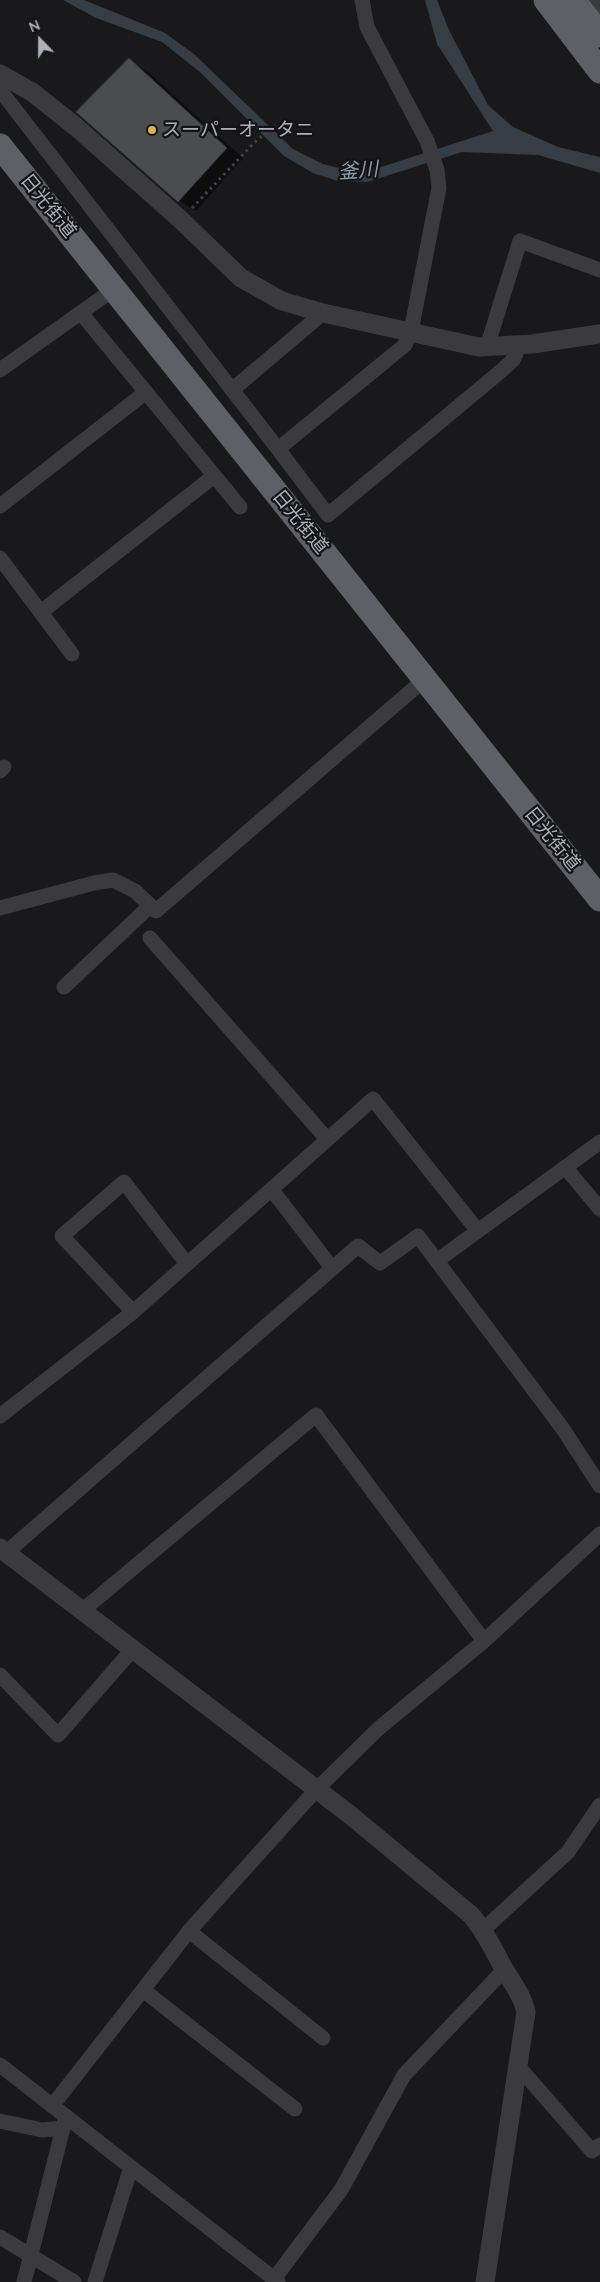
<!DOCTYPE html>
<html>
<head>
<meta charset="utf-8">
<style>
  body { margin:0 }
  #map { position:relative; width:600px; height:2282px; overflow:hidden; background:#19191b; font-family:Mulish,sans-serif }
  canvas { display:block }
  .north { position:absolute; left:15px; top:15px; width:50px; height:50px; -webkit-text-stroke:4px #141416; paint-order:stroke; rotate:338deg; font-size:14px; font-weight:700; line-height:20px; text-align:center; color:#adb0b9 }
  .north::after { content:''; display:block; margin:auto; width:18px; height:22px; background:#adb0b9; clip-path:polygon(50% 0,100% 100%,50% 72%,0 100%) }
</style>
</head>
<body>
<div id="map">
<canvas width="600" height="2282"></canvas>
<div class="north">N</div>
</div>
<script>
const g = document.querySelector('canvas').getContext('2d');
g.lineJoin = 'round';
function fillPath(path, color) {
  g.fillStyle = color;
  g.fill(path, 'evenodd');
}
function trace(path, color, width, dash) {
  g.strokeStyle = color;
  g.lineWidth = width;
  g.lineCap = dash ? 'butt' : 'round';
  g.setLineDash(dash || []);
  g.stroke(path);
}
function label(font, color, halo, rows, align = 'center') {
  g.font = font + ' Mulish,"Noto Sans JP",sans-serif';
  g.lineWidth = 4.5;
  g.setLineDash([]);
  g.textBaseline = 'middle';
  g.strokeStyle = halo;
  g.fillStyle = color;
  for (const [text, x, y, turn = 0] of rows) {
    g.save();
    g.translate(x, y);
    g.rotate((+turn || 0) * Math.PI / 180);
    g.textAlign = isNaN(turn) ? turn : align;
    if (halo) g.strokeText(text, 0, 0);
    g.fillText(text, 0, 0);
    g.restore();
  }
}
fillPath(new Path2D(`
  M 63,0 L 84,0 L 165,33 L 194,54 L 293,149 L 323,164 L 344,169 L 378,168 L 493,131 L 437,44 L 425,0 L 437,0 L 449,30 L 488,105 L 513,127 L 558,147 L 600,157 L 600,173 L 538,155 L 462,152 L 367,182 L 338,181 L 313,173 L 284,156 L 200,72 L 162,42 L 96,18 Z`), '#363d44');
fillPath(new Path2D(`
  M 129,60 L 146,70 L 243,158 L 196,211 L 179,201 L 78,112 Z`), '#0007');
const building = new Path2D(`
  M 129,58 L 227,148 L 178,202 L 76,112 Z`);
fillPath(building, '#4b4c50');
trace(building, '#343337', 1);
trace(new Path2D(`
  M 192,208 L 255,142 L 275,125`), '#414246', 3, [2.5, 4]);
trace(new Path2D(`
  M 362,0 L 367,27 L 427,141 L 437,170 L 439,188 L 411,331 L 405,345 L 278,449 L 328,515 L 501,371 L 513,360 L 520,345
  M 590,0 L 600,11
  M 0,90 L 278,449
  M 81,313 L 240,507
  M 487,347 L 520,241 L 600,270
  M 0,370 L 114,289
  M 232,390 L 323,313
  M 0,506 L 146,392
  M 0,558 L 72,654
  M 41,612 L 214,476
  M 0,771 L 4,767
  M 0,908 L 94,883 L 113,880 L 135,891 L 156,911 L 425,679
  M 150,938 L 327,1139
  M 64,987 L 150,906
  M 565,1167 L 600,1209
  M 272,1190 L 332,1268
  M 438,1260 L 600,1142
  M 133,1312 L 62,1236 L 124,1182 L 187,1264
  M 0,1416 L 133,1312 L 373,1099 L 478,1231
  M 7,1552 L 358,1246 L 380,1263 L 418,1236 L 563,1429 L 600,1486
  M 83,1610 L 316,1415 L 484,1641
  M 0,1675 L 58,1735 L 133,1649
  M 483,1930 L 568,1852 L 600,1805
  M 189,1931 L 323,2038
  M 143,1990 L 295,2109
  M 0,2065 L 278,2282
  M 517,2065 L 592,2151 L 600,2145
  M 52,2106 L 189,1931 L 316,1790 L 378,1729 L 484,1641 L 600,1534
  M 0,2121 L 42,2130 L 63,2128
  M 0,2237 L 74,2282
  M 274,2279 L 341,2190 L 404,2075 L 504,1970
  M 24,2282 L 66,2116
  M 95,2282 L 131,2167`), '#3b3b3f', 15);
trace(new Path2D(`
  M 0,74 L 32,92 L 75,126 L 181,220 L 241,278 L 282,301 L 323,313 L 479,347 L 532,344 L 600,334
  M 0,1548 L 349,1814 L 471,1915 C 485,1931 493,1949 503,1967 C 512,1983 522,1994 526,2012 L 485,2282`), '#3b3b3f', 19);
trace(new Path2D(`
  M 546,0 L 600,71
  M 573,0 L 600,35
  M 0,146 L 600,899`), '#5f6067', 25);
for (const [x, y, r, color] of [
  [152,130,5,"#dbb151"]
]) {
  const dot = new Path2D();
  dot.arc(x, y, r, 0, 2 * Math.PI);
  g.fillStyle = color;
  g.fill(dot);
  trace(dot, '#141416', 2);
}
label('19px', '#adb0b9', '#141416', [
  ["スーパーオータニ",162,130]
], 'left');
label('19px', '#adb0b9', '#141416', [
  ["日光街道",48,206,51],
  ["日光街道",300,522,51],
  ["日光街道",552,839,51]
]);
label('italic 20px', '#899caf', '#141416', [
  ["釜川",358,171,-4]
]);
</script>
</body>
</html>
